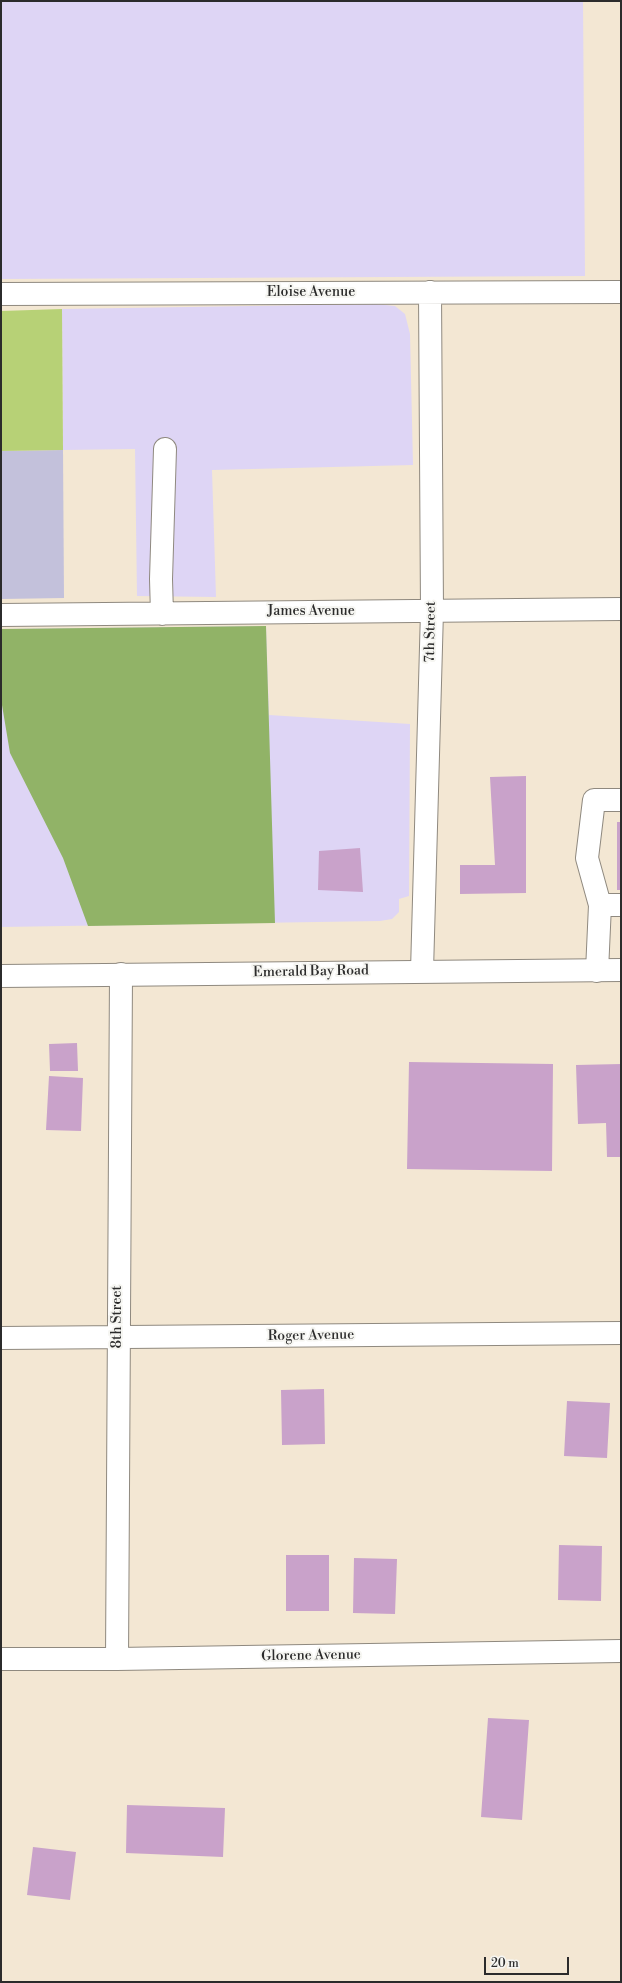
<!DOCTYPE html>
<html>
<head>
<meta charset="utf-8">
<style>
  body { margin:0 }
  #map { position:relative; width:622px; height:1983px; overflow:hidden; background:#f3e7d3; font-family:"Libre Bodoni",serif }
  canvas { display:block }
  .frame { position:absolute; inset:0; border:2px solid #2b2b2b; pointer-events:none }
  .scale { position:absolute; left:484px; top:1957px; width:85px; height:18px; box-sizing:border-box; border:2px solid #2b2b2b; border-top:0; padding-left:5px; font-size:12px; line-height:14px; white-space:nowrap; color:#2b2b2b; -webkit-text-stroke:3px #f6f6f2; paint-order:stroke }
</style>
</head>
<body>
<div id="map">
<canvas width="622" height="1983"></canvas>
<div class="frame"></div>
<div class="scale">20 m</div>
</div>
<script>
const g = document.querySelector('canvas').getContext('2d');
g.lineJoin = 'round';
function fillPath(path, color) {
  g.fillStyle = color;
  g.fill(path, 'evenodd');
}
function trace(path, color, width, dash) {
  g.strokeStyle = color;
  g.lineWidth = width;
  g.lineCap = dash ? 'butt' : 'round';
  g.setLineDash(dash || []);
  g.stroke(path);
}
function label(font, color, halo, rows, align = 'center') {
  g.font = font + ' "Libre Bodoni",serif';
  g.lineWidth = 4;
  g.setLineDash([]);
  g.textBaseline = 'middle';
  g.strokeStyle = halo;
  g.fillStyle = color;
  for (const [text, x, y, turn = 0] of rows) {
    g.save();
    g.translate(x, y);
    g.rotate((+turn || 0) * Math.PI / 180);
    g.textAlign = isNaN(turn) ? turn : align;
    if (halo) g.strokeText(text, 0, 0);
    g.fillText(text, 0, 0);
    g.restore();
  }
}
fillPath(new Path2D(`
  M 1,1 L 583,1 L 585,276 L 1,279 Z
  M 376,304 L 395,306 L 405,314 L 410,334 L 413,465 L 212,470 L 216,597 L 137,596 L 135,449 L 63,450 L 62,309 Z
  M 266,626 L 269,715 L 410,724 L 409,896 L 399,899 L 399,912 L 392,919 L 380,921 L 1,927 L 1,629 Z`), '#ded5f5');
fillPath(new Path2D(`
  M 63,450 L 64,598 L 2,599 L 1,451 Z`), '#c3c1db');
fillPath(new Path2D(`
  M 62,309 L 63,450 L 1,451 L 1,311 Z`), '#b7d176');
fillPath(new Path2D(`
  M 266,626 L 275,923 L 88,926 L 63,858 L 10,753 L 1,699 L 1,629 Z`), '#91b367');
fillPath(new Path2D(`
  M 526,776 L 526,893 L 460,894 L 460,865 L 495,865 L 490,777 Z
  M 617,822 L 621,822 L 621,890 L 617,890 Z
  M 360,848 L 363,892 L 318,890 L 319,851 Z
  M 77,1043 L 78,1071 L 50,1071 L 49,1044 Z
  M 409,1062 L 553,1064 L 552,1171 L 407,1169 Z
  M 621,1064 L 621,1157 L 607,1157 L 606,1123 L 578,1124 L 576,1065 Z
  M 49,1076 L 83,1078 L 81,1131 L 46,1130 Z
  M 324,1389 L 325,1444 L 282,1445 L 281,1390 Z
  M 567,1401 L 610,1403 L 607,1458 L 564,1456 Z
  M 559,1545 L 602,1546 L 601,1601 L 558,1600 Z
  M 286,1555 L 329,1555 L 329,1611 L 286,1611 Z
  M 354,1558 L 397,1559 L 395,1614 L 353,1613 Z
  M 488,1718 L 529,1720 L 522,1820 L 481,1817 Z
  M 127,1805 L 225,1808 L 223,1857 L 126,1853 Z
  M 33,1847 L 76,1852 L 70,1900 L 27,1895 Z`), '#c9a2ca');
const minor = new Path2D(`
  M 1,294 L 621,292
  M 162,614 L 161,579 L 165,449
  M 1,615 L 621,609
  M 600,905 L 621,905
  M 422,971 L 432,611 L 430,292
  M 597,971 L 600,905 L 587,858 L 594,800 L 621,800
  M 1,1338 L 621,1333
  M 1,1659 L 117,1659 L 621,1651
  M 117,1659 L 121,974`);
const major = new Path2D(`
  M 1,976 L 621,970`);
trace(minor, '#8f897f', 24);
trace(major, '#8f897f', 24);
trace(minor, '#fff', 22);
trace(major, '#fff', 22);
label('14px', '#2b2b2b', '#f6f6f2', [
  ["Eloise Avenue",311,293],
  ["James Avenue",311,612],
  ["7th Street",431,632,-89],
  ["Emerald Bay Road",311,972,-1],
  ["8th Street",118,1317,-90],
  ["Roger Avenue",311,1336,-1],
  ["Glorene Avenue",311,1656,-1]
]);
</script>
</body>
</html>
